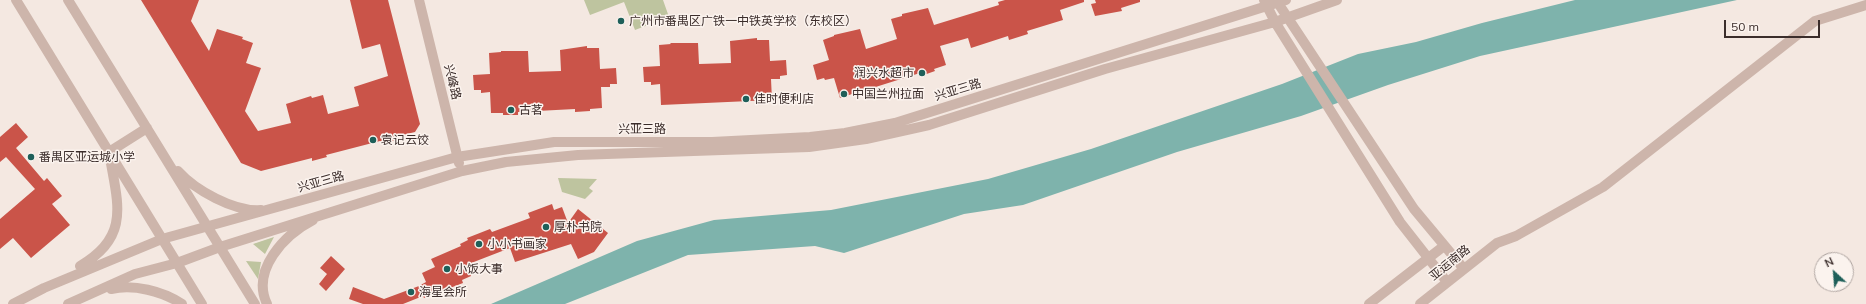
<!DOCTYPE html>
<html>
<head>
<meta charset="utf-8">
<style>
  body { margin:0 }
  #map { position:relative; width:1866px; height:304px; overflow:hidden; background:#f4e8e1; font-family:Mulish,sans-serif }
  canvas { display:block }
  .north { position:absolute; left:1814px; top:252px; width:40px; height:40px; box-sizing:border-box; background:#fbf3ee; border:1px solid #aea4a0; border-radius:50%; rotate:334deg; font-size:11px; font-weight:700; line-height:16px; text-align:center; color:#3b2d2b }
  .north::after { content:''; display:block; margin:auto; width:14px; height:18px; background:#1e5f59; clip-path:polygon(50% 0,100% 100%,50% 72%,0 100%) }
  .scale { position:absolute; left:1724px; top:20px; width:96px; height:18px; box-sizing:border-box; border:2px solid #3b2d2b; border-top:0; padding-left:5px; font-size:12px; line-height:14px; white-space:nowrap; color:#3b2d2b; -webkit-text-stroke:3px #fbf3ee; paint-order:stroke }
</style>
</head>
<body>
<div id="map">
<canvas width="1866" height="304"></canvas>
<div class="north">N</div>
<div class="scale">50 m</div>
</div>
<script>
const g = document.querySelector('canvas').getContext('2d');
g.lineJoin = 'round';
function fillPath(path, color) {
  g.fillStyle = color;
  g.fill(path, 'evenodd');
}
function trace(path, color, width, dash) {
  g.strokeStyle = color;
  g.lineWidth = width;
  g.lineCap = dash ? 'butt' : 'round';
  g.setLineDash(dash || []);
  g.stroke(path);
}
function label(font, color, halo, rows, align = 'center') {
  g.font = font + ' Mulish,"Noto Sans SC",sans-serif';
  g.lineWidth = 3;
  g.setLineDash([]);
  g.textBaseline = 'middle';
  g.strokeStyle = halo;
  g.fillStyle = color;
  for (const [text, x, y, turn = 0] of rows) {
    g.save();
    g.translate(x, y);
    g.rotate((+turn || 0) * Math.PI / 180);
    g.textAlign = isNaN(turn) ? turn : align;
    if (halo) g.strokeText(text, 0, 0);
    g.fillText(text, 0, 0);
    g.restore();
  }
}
fillPath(new Path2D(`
  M 584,0 L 663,0 L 669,17 L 635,30 L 624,2 L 590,15 Z
  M 558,178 L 597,179 L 589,188 L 593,191 L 585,199 L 562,192 Z
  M 274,237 L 265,254 L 253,244 Z
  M 246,261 L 261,262 L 258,279 Z`), '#bec49f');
fillPath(new Path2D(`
  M 1575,0 L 1737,0 L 1480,56 L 1388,85 L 1301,116 L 1177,152 L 1023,205 L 964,214 L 844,253 L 815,246 L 688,255 L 565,304 L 491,304 L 637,241 L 714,220 L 831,210 L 988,179 L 1091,149 L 1282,84 L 1358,54 L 1416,42 L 1482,23 Z`), '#7eb3ac');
fillPath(new Path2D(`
  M 141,0 L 199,0 L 191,21 L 209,51 L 217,29 L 243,37 L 242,39 L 253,43 L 246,63 L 261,68 L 245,111 L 258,131 L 291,123 L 286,104 L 311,96 L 312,98 L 323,95 L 328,114 L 359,106 L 354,87 L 388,76 L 380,44 L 362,49 L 350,0 L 388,0 L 420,124 L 415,132 L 394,137 L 395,140 L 381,144 L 380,141 L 326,155 L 327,157 L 312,161 L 312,158 L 261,171 L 241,163 Z
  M 1005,0 L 1084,0 L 1084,2 L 1060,10 L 1063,20 L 1027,31 L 1028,34 L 1009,40 L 1008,36 L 971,48 L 968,38 L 940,46 L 946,65 L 934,69 L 935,71 L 921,76 L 920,73 L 866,90 L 867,92 L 852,97 L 852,94 L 840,98 L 834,78 L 825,80 L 824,78 L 817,80 L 813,65 L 829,60 L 823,40 L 834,36 L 834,35 L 860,29 L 866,49 L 897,39 L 891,19 L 902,16 L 902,14 L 928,8 L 934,25 L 999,5 L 998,2 Z
  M 1095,0 L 1140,0 L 1140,2 L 1121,8 L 1122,11 L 1095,16 L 1091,4 L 1096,3 Z
  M 757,38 L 757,40 L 769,40 L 770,61 L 786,60 L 787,75 L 780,76 L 780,79 L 771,79 L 772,100 L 661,105 L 660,84 L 651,85 L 651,82 L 644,82 L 643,67 L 660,66 L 659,45 L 671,44 L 670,43 L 698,43 L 699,64 L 731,63 L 730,41 Z
  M 587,46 L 587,48 L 599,48 L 600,69 L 616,68 L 617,84 L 610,84 L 610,87 L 601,87 L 602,108 L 590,109 L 590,111 L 575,112 L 575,109 L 518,112 L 518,115 L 503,115 L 503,113 L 491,113 L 490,92 L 481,93 L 481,90 L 474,90 L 473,75 L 490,74 L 489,53 L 501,52 L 501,51 L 528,51 L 529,72 L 561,71 L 560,50 Z
  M 16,123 L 28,137 L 16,148 L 44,181 L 47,178 L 62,196 L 52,204 L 70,225 L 31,258 L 13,238 L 0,249 L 0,219 L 35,189 L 6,157 L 0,162 L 0,137 Z
  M 552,204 L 554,210 L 562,207 L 568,223 L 578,209 L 608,233 L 594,252 L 578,259 L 571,244 L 515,262 L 510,248 L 466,265 L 471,276 L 462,280 L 463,283 L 424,298 L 423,296 L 403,304 L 363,304 L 349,299 L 353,287 L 384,299 L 419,286 L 426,282 L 422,273 L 435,267 L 431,259 L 461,246 L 460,244 L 468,240 L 467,238 L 490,229 L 492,232 L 530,218 L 528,213 Z
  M 331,256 L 345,269 L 326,291 L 319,284 L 327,274 L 320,268 Z`), '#ca5449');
trace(new Path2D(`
  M 16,0 L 202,304
  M 68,0 L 255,304
  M 419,0 L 459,163
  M 1264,0 L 1275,22 L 1400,222 L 1447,282
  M 1276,0 L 1414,209 L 1464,269
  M 178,171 C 195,190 234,212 261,210
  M 80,266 C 132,236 117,202 109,152 L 147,128
  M 111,289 C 134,284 162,291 182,304
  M 13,304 L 44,288 L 162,239 L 457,157 L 554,142 L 712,142 L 810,137 L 845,133 L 895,123 L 1286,0
  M 68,304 L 135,274 L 177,263 L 220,247 L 462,171 L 506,162 L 578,155 L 809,147 L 866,139 L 929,125 L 1105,69 L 1275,22 L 1337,0
  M 267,304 C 251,270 284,235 313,220
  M 1369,304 L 1444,246
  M 1420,304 L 1497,243 L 1516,236 L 1603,187 L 1815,21 L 1866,5`), '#cdb5ab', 10);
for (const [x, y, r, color] of [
  [621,21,4,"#1e5f59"],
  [922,73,4,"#1e5f59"],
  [844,94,4,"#1e5f59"],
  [746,99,4,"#1e5f59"],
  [511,110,4,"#1e5f59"],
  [373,140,4,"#1e5f59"],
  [31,157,4,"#1e5f59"],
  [546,227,4,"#1e5f59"],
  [479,244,4,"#1e5f59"],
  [447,269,4,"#1e5f59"],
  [411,292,4,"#1e5f59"]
]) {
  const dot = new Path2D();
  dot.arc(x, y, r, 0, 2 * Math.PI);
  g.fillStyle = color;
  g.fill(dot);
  trace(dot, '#fbf3ee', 1.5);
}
label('12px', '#3b2d2b', '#fbf3ee', [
  ["广州市番禺区广铁一中铁英学校（东校区）",629,21],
  ["润兴水超市",914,73,"right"],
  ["中国兰州拉面",852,94],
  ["佳时便利店",754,99],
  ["古茗",519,110],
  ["袁记云饺",381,140],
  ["番禺区亚运城小学",39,157],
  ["厚朴书院",554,227],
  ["小小书画家",487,244],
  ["小饭大事",455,269],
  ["海星会所",419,292]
], 'left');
label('12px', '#3b2d2b', '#fbf3ee', [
  ["兴峰路",452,82,76],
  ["兴亚三路",958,90,-17],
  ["兴亚三路",642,129],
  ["兴亚三路",321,182,-16],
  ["亚运南路",1450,263,-39]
]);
</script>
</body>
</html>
